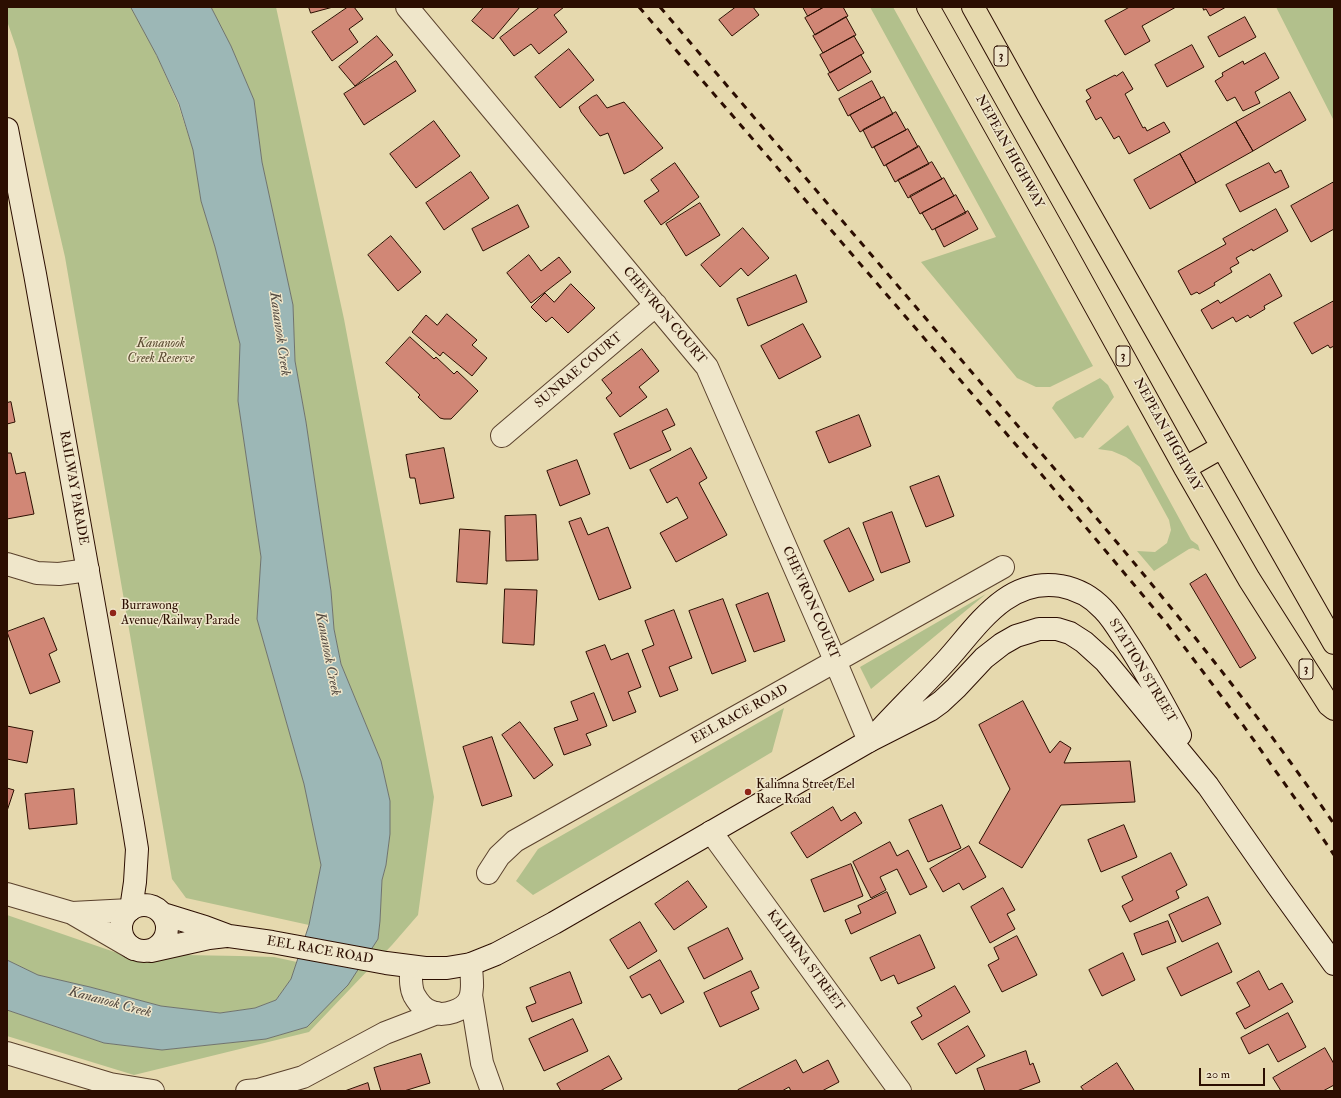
<!DOCTYPE html>
<html>
<head>
<meta charset="utf-8">
<style>
  body { margin:0 }
  #map { position:relative; width:1341px; height:1098px; overflow:hidden; background:#e6d9ae; font-family:"IM FELL Double Pica",serif }
  canvas { display:block }
  .frame { position:absolute; inset:0; border:8px solid #2c0e01; pointer-events:none }
  .scale { position:absolute; left:1199px; top:1068px; width:66px; height:18px; box-sizing:border-box; border:2px solid #2c0e01; border-top:0; padding-left:5px; font-size:12px; line-height:14px; white-space:nowrap; color:#2c0e01; -webkit-text-stroke:3px #efe6ca; paint-order:stroke }
</style>
</head>
<body>
<div id="map">
<canvas width="1341" height="1098"></canvas>
<div class="frame"></div>
<div class="scale">20 m</div>
</div>
<script>
const g = document.querySelector('canvas').getContext('2d');
g.lineJoin = 'round';
function fillPath(path, color) {
  g.fillStyle = color;
  g.fill(path, 'evenodd');
}
function trace(path, color, width, dash) {
  g.strokeStyle = color;
  g.lineWidth = width;
  g.lineCap = dash ? 'butt' : 'round';
  g.setLineDash(dash || []);
  g.stroke(path);
}
function label(font, color, halo, rows, align = 'center') {
  g.font = font + ' "IM FELL Double Pica",serif';
  g.lineWidth = 3;
  g.setLineDash([]);
  g.textBaseline = 'middle';
  g.strokeStyle = halo;
  g.fillStyle = color;
  for (const [text, x, y, turn = 0] of rows) {
    g.save();
    g.translate(x, y);
    g.rotate((+turn || 0) * Math.PI / 180);
    g.textAlign = isNaN(turn) ? turn : align;
    if (halo) g.strokeText(text, 0, 0);
    g.fillText(text, 0, 0);
    g.restore();
  }
}
fillPath(new Path2D(`
  M 7,7 L 131,7 L 157,56 L 178,104 L 193,150 L 201,201 L 215,247 L 240,344 L 238,401 L 261,557 L 257,619 L 304,784 L 321,865 L 309,925 L 186,898 L 172,879 L 65,257 L 17,50 L 7,21 Z
  M 211,7 L 276,7 L 344,319 L 434,797 L 418,915 L 392,945 L 309,1032 L 134,1075 L 7,1036 L 7,1010 L 104,1043 L 162,1050 L 266,1039 L 307,1027 L 378,939 L 380,921 L 382,880 L 386,865 L 390,834 L 390,801 L 381,761 L 341,664 L 334,629 L 331,591 L 306,422 L 295,361 L 293,305 L 262,162 L 254,100 L 231,46 Z
  M 870,7 L 893,7 L 1093,366 L 1050,387 L 1036,387 L 1017,378 L 921,262 L 996,237 Z
  M 1276,7 L 1334,7 L 1334,122 L 1333,119 Z
  M 1100,378 L 1108,385 L 1114,397 L 1083,438 L 1080,437 L 1075,439 L 1052,408 L 1056,402 Z
  M 1128,425 L 1191,540 L 1198,545 L 1200,551 L 1193,548 L 1189,549 L 1154,571 L 1137,551 L 1155,552 L 1167,543 L 1171,530 L 1169,520 L 1140,467 L 1126,457 L 1112,451 L 1098,449 Z
  M 986,594 L 871,689 L 860,667 Z
  M 784,708 L 772,752 L 533,895 L 516,881 L 538,849 Z
  M 7,915 L 132,958 L 184,955 L 239,956 L 274,957 L 297,962 L 291,979 L 276,1000 L 255,1008 L 220,1013 L 161,1006 L 90,987 L 38,975 L 7,960 Z`), '#b2c08c');
const water = new Path2D(`
  M 131,7 L 211,7 L 231,46 L 254,100 L 262,162 L 293,305 L 295,361 L 306,422 L 331,591 L 334,629 L 341,664 L 381,761 L 390,801 L 390,834 L 386,865 L 382,880 L 380,921 L 378,939 L 348,985 L 307,1027 L 266,1039 L 162,1050 L 104,1043 L 7,1010 L 7,960 L 38,975 L 90,987 L 161,1006 L 220,1013 L 255,1008 L 276,1000 L 291,979 L 309,925 L 321,865 L 304,784 L 257,619 L 261,557 L 238,401 L 240,344 L 215,247 L 201,201 L 193,150 L 179,104 L 157,56 Z`);
fillPath(water, '#9cb7b6');
trace(water, '#6f736e', 1);
const building = new Path2D(`
  M 309,7 L 333,7 L 311,13 Z
  M 348,7 L 354,7 L 363,19 L 349,29 L 358,42 L 332,61 L 312,32 Z
  M 484,7 L 520,7 L 493,39 L 472,21 Z
  M 540,7 L 564,7 L 554,15 L 567,32 L 539,54 L 531,44 L 514,56 L 500,38 Z
  M 736,7 L 753,7 L 759,15 L 732,36 L 719,20 Z
  M 803,7 L 824,7 L 808,16 Z
  M 824,7 L 843,7 L 848,16 L 815,35 L 805,18 Z
  M 1130,7 L 1176,7 L 1142,26 L 1150,41 L 1125,55 L 1105,21 Z
  M 1203,7 L 1226,7 L 1210,16 L 1206,9 L 1204,10 Z
  M 846,17 L 856,35 L 823,53 L 813,36 Z
  M 1245,17 L 1256,37 L 1219,57 L 1208,37 Z
  M 377,36 L 393,55 L 355,86 L 339,67 Z
  M 854,36 L 864,53 L 830,73 L 820,55 Z
  M 1192,45 L 1204,67 L 1167,87 L 1155,65 Z
  M 569,49 L 594,80 L 560,108 L 535,77 Z
  M 1265,53 L 1279,78 L 1255,92 L 1260,103 L 1243,111 L 1235,97 L 1227,101 L 1215,81 L 1223,76 L 1222,73 L 1243,61 L 1244,64 Z
  M 861,55 L 871,72 L 838,91 L 828,74 Z
  M 396,61 L 416,91 L 364,125 L 344,94 Z
  M 1123,72 L 1133,89 L 1125,94 L 1143,128 L 1145,127 L 1147,131 L 1164,122 L 1170,132 L 1129,154 L 1119,136 L 1114,139 L 1101,117 L 1096,120 L 1086,101 L 1091,98 L 1086,90 L 1115,75 L 1116,76 Z
  M 872,81 L 881,98 L 848,116 L 839,99 Z
  M 1290,92 L 1306,120 L 1253,151 L 1236,122 Z
  M 597,95 L 607,108 L 624,102 L 663,148 L 633,170 L 624,174 L 608,133 L 600,136 L 581,112 L 579,107 L 592,97 Z
  M 884,97 L 893,114 L 860,132 L 850,115 Z
  M 896,112 L 906,130 L 872,148 L 863,130 Z
  M 434,121 L 460,156 L 416,188 L 390,154 Z
  M 1236,122 L 1253,151 L 1196,183 L 1180,154 Z
  M 908,129 L 918,147 L 884,166 L 874,147 Z
  M 919,146 L 929,164 L 895,182 L 886,165 Z
  M 1180,154 L 1196,183 L 1150,209 L 1134,180 Z
  M 932,162 L 942,179 L 908,198 L 898,180 Z
  M 675,163 L 699,197 L 661,225 L 644,201 L 659,191 L 651,180 Z
  M 1269,163 L 1275,173 L 1281,170 L 1289,187 L 1240,212 L 1226,185 Z
  M 471,172 L 489,198 L 444,230 L 426,203 Z
  M 944,178 L 954,196 L 920,214 L 910,196 Z
  M 1334,182 L 1334,229 L 1311,242 L 1291,206 Z
  M 956,195 L 966,213 L 932,230 L 922,213 Z
  M 700,203 L 720,235 L 686,256 L 666,224 Z
  M 518,205 L 529,227 L 483,251 L 472,229 Z
  M 1276,209 L 1288,231 L 1253,251 L 1252,249 L 1236,258 L 1239,263 L 1230,268 L 1232,272 L 1214,283 L 1215,285 L 1199,294 L 1197,292 L 1191,295 L 1178,271 L 1226,244 L 1223,239 Z
  M 968,211 L 978,229 L 944,247 L 935,229 Z
  M 743,228 L 769,258 L 748,276 L 741,268 L 720,287 L 701,265 Z
  M 391,236 L 421,272 L 398,291 L 368,255 Z
  M 529,255 L 541,271 L 559,257 L 571,272 L 531,303 L 507,273 Z
  M 1270,274 L 1282,296 L 1264,306 L 1265,309 L 1250,318 L 1248,315 L 1236,322 L 1233,317 L 1212,329 L 1201,310 L 1218,300 L 1220,303 Z
  M 796,275 L 807,302 L 748,326 L 737,299 Z
  M 571,284 L 595,308 L 568,333 L 552,317 L 546,322 L 531,307 L 545,293 L 554,302 Z
  M 1334,301 L 1334,346 L 1330,348 L 1328,345 L 1312,354 L 1294,323 Z
  M 447,314 L 477,340 L 472,345 L 487,358 L 472,376 L 443,352 L 440,356 L 412,332 L 426,315 L 437,325 Z
  M 803,324 L 821,357 L 779,379 L 761,346 Z
  M 410,337 L 434,359 L 436,357 L 454,374 L 457,371 L 478,391 L 451,419 L 444,419 L 440,418 L 418,397 L 420,395 L 386,363 Z
  M 642,349 L 659,371 L 639,387 L 647,397 L 620,417 L 606,398 L 612,393 L 602,380 Z
  M 11,402 L 15,422 L 7,424 L 7,403 Z
  M 667,409 L 675,425 L 662,431 L 671,450 L 630,469 L 614,434 Z
  M 859,415 L 871,446 L 829,463 L 816,432 Z
  M 444,448 L 454,498 L 420,504 L 415,478 L 410,478 L 406,455 Z
  M 691,448 L 707,478 L 699,483 L 727,535 L 676,562 L 660,533 L 688,518 L 677,497 L 667,503 L 650,470 Z
  M 7,453 L 11,453 L 16,474 L 25,472 L 34,514 L 7,519 Z
  M 577,460 L 590,494 L 560,506 L 547,471 Z
  M 939,476 L 954,516 L 926,527 L 910,487 Z
  M 892,512 L 910,562 L 881,573 L 863,523 Z
  M 536,515 L 538,560 L 506,561 L 505,516 Z
  M 581,518 L 588,535 L 608,527 L 631,588 L 599,600 L 569,522 Z
  M 849,528 L 874,580 L 849,592 L 824,541 Z
  M 460,529 L 490,531 L 487,584 L 457,582 Z
  M 1206,574 L 1256,658 L 1240,668 L 1190,584 Z
  M 505,589 L 537,590 L 534,645 L 503,643 Z
  M 768,593 L 785,641 L 754,652 L 736,605 Z
  M 723,599 L 746,661 L 712,674 L 689,611 Z
  M 674,610 L 692,658 L 669,667 L 678,690 L 660,697 L 642,650 L 654,645 L 645,621 Z
  M 44,618 L 57,650 L 49,654 L 60,682 L 30,694 L 7,632 Z
  M 605,645 L 611,660 L 628,653 L 641,687 L 628,692 L 636,712 L 613,721 L 586,652 Z
  M 594,693 L 607,726 L 586,734 L 591,745 L 564,755 L 554,728 L 578,720 L 571,702 Z
  M 1023,701 L 1050,753 L 1060,741 L 1071,748 L 1064,763 L 1130,761 L 1135,802 L 1061,805 L 1022,868 L 979,843 L 1010,789 L 979,725 Z
  M 520,722 L 553,765 L 534,779 L 502,735 Z
  M 7,726 L 33,731 L 27,763 L 7,759 Z
  M 492,737 L 512,796 L 482,806 L 463,747 Z
  M 7,788 L 14,790 L 7,811 Z
  M 74,789 L 77,824 L 29,829 L 25,794 Z
  M 942,805 L 961,848 L 928,862 L 909,820 Z
  M 833,807 L 841,821 L 855,812 L 862,823 L 807,858 L 791,833 Z
  M 1124,825 L 1137,857 L 1101,872 L 1088,840 Z
  M 890,842 L 897,856 L 908,850 L 927,887 L 910,895 L 897,869 L 880,877 L 886,890 L 871,898 L 853,862 Z
  M 969,846 L 986,877 L 963,890 L 959,883 L 943,892 L 930,869 Z
  M 1171,853 L 1187,885 L 1176,891 L 1179,898 L 1130,922 L 1122,906 L 1133,900 L 1122,877 Z
  M 851,864 L 863,896 L 824,912 L 811,880 Z
  M 688,881 L 707,907 L 674,930 L 655,904 Z
  M 1003,888 L 1015,910 L 1007,914 L 1015,929 L 990,943 L 971,907 Z
  M 887,892 L 896,913 L 851,934 L 845,920 L 861,913 L 858,906 Z
  M 1208,897 L 1221,924 L 1182,942 L 1169,915 Z
  M 1168,921 L 1176,942 L 1142,955 L 1134,934 Z
  M 640,922 L 657,951 L 628,969 L 610,940 Z
  M 728,928 L 743,959 L 704,979 L 688,948 Z
  M 920,935 L 935,968 L 898,984 L 894,975 L 881,981 L 870,958 Z
  M 1017,936 L 1037,975 L 1002,992 L 988,965 L 999,959 L 994,948 Z
  M 1218,943 L 1232,972 L 1181,996 L 1167,968 Z
  M 1123,953 L 1135,980 L 1102,996 L 1089,970 Z
  M 660,960 L 684,1002 L 661,1014 L 650,994 L 642,998 L 630,977 Z
  M 751,971 L 759,988 L 751,992 L 759,1009 L 720,1027 L 704,993 Z
  M 1259,971 L 1269,990 L 1282,983 L 1293,1002 L 1245,1029 L 1236,1013 L 1250,1006 L 1237,983 Z
  M 570,972 L 582,1003 L 532,1022 L 526,1007 L 536,1003 L 530,988 Z
  M 955,986 L 970,1012 L 922,1040 L 911,1022 L 922,1016 L 917,1008 Z
  M 1288,1013 L 1306,1047 L 1278,1062 L 1268,1044 L 1249,1054 L 1241,1038 Z
  M 573,1019 L 588,1051 L 544,1071 L 529,1039 Z
  M 968,1026 L 985,1056 L 956,1074 L 938,1044 Z
  M 1325,1048 L 1334,1064 L 1334,1085 L 1323,1091 L 1281,1091 L 1273,1078 Z
  M 1026,1051 L 1030,1065 L 1033,1063 L 1040,1082 L 1017,1091 L 985,1091 L 977,1069 Z
  M 421,1054 L 430,1083 L 404,1091 L 381,1091 L 374,1068 Z
  M 609,1056 L 622,1079 L 600,1091 L 561,1091 L 557,1084 Z
  M 796,1060 L 803,1073 L 828,1060 L 839,1082 L 822,1091 L 791,1091 L 789,1087 L 782,1091 L 738,1091 L 738,1090 Z
  M 1117,1063 L 1134,1090 L 1132,1091 L 1084,1091 L 1081,1087 Z
  M 368,1083 L 370,1091 L 345,1091 Z`);
fillPath(building, '#d18776');
trace(building, '#2c0e01', 1);
const street = new Path2D(`
  M 407,7 L 707,367 L 828,644 L 869,741
  M 502,436 L 656,305
  M 7,564 L 37,573 L 59,574 L 88,570
  M 711,832 L 900,1091
  M 488,873 L 499,856 L 515,841 L 1003,567
  M 7,894 L 72,913 L 134,949
  M 72,913 L 130,910
  M 411,967 C 411,976 410,987 414,995 C 418,1002 424,1010 432,1012 C 443,1017 465,1011 470,998 C 474,988 471,975 471,964
  M 471,995 L 482,1063 L 492,1091
  M 7,1053 L 110,1084 L 153,1091
  M 247,1091 L 258,1090 L 303,1077 L 385,1033 L 437,1013`);
const secondary = new Path2D(`
  M 7,129 L 35,274 L 133,824 L 137,849 L 135,882 L 131,909
  M 880,730 C 901,707 924,685 945,662 C 977,627 1006,577 1061,586 C 1077,589 1091,596 1103,609 C 1112,618 1119,630 1126,641 C 1146,671 1163,703 1180,735
  M121 928a23 23 0 1 1 46 0a23 23 0 1 1-46 0Z
  M 163,914 L 205,927 L 229,936 L 272,942 L 386,963 L 425,968 L 447,968 L 471,964 L 496,954 L 554,923 L 869,741 L 930,710 L 941,702 L 956,688 L 984,658 L 1002,644 L 1016,636 L 1039,629 L 1057,629 L 1070,633 L 1084,642 L 1105,661 L 1208,786 L 1277,885 L 1334,964
  M 151,951 L 209,938 L 226,936`);
const highway = new Path2D(`
  M 928,7 L 1061,244 L 1185,468 L 1249,579 L 1329,705 L 1334,709
  M 973,7 L 1028,106 L 1334,643
  M 1185,468 L 1222,447`);
trace(street, '#5a412c', 24);
trace(secondary, '#2c0e01', 24);
trace(highway, '#2c0e01', 24);
trace(street, '#efe6ca', 22);
trace(secondary, '#efe6ca', 22);
trace(highway, '#e6d9ae', 22);
trace(new Path2D(`
  M 639,7 L 1042,475 L 1167,624 L 1243,725 L 1309,818 L 1334,855
  M 660,7 C 775,142 890,277 1006,412 C 1120,545 1235,679 1334,824`), '#2c0e01', 3, [7, 7]);
for (const [x, y, r, color] of [
  [113,613,4,"#8f2418"],
  [748,792,4,"#8f2418"]
]) {
  const dot = new Path2D();
  dot.arc(x, y, r, 0, 2 * Math.PI);
  g.fillStyle = color;
  g.fill(dot);
  trace(dot, '#efe6ca', 1.5);
}
for (const [x, y, w] of [
  [1001,56,14],
  [1123,356,14],
  [1306,669,14]
]) {
  const box = new Path2D();
  box.roundRect(x - w / 2, y - 10, w, 20, 3);
  g.fillStyle = '#efe6ca';
  g.fill(box);
  trace(box, '#2c0e01', 1);
}
label('bold 12px', '#2c0e01', null, [
  ["3",1001,56],
  ["3",1123,356],
  ["3",1306,669]
]);
label('13px', '#2c0e01', '#efe6ca', [
  ["NEPEAN HIGHWAY",1009,152,61],
  ["CHEVRON COURT",664,316,50],
  ["SUNRAE COURT",579,371,-40],
  ["NEPEAN HIGHWAY",1167,435,61],
  ["RAILWAY PARADE",73,488,80],
  ["CHEVRON COURT",810,603,66],
  ["STATION STREET",1142,671,59],
  ["EEL RACE ROAD",740,715,-29],
  ["EEL RACE ROAD",320,951,10],
  ["KALIMNA STREET",805,961,54]
]);
label('italic 13px', '#5b4c32', '#efe6ca', [
  ["Kananook",161,344],
  ["Creek Reserve",161,359]
]);
label('13px', '#2c0e01', '#efe6ca', [
  ["Burrawong",121,606],
  ["Avenue/Railway Parade",121,621],
  ["Kalimna Street/Eel",756,785],
  ["Race Road",756,800]
], 'left');
label('italic 14px', '#534940', '#efe6ca', [
  ["Kananook Creek",279,334,82],
  ["Kananook Creek",327,654,79],
  ["Kananook Creek",110,1003,15]
]);
</script>
</body>
</html>
